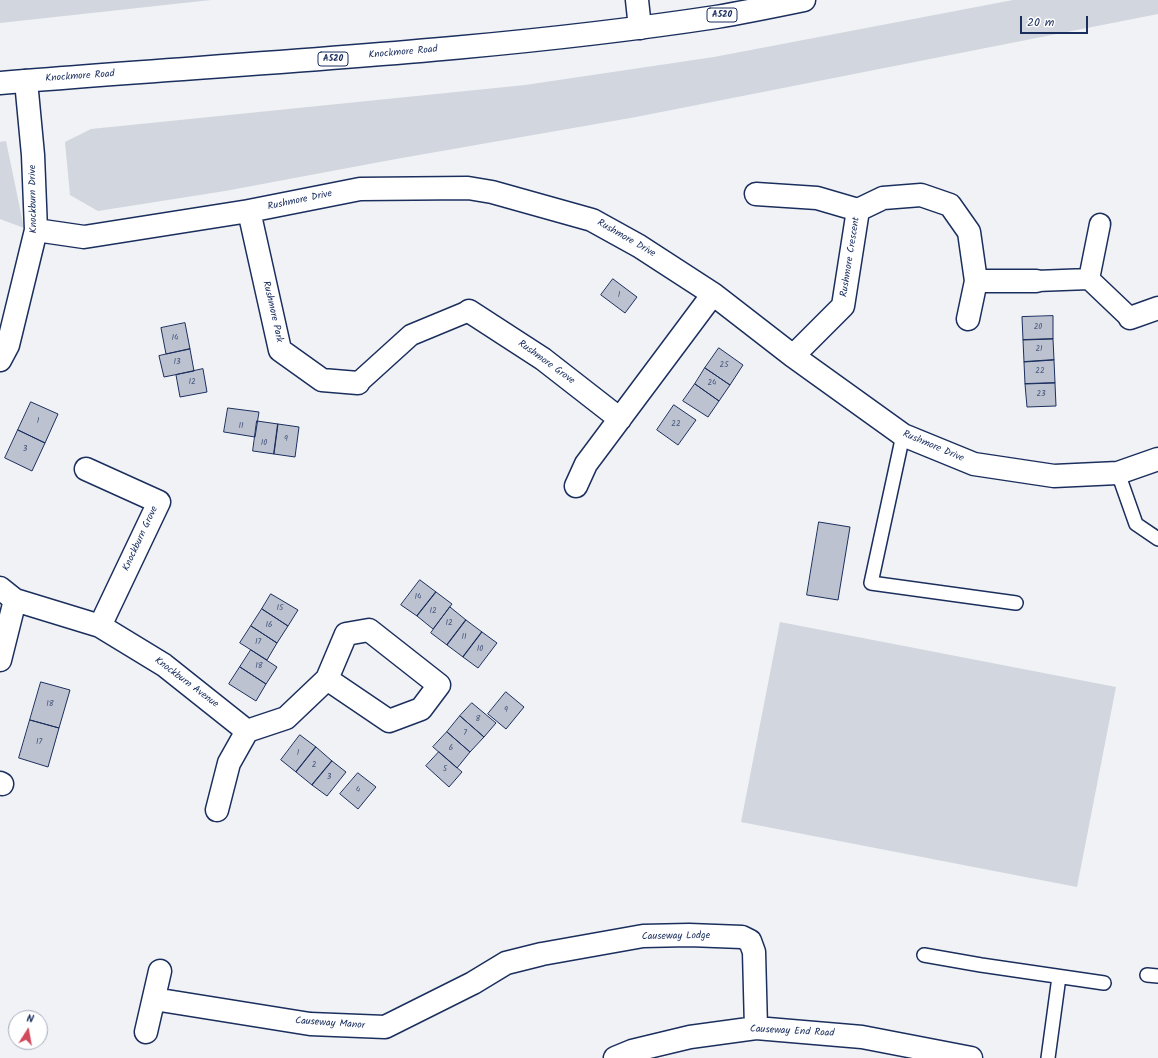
<!DOCTYPE html>
<html>
<head>
<meta charset="utf-8">
<style>
  body { margin:0 }
  #map { position:relative; width:1158px; height:1058px; overflow:hidden; background:#f1f2f5; font-family:Kalam,sans-serif }
  canvas { display:block }
  .north { position:absolute; left:8px; top:1010px; width:40px; height:40px; box-sizing:border-box; background:#fff; border:1px solid #a4acbf; border-radius:50%; rotate:11deg; font-size:11px; font-weight:700; line-height:16px; text-align:center; color:#1b2f5e }
  .north::after { content:''; display:block; margin:auto; width:14px; height:18px; background:#d1495b; clip-path:polygon(50% 0,100% 100%,50% 72%,0 100%) }
  .scale { position:absolute; left:1020px; top:16px; width:68px; height:18px; box-sizing:border-box; border:2px solid #1b2f5e; border-top:0; padding-left:5px; font-size:12px; line-height:14px; white-space:nowrap; color:#1b2f5e; -webkit-text-stroke:3px #fff; paint-order:stroke }
</style>
</head>
<body>
<div id="map">
<canvas width="1158" height="1058"></canvas>
<div class="north">N</div>
<div class="scale">20 m</div>
</div>
<script>
const g = document.querySelector('canvas').getContext('2d');
g.lineJoin = 'round';
function fillPath(path, color) {
  g.fillStyle = color;
  g.fill(path, 'evenodd');
}
function trace(path, color, width, dash) {
  g.strokeStyle = color;
  g.lineWidth = width;
  g.lineCap = dash ? 'butt' : 'round';
  g.setLineDash(dash || []);
  g.stroke(path);
}
function label(font, color, halo, rows, align = 'center') {
  g.font = font + ' Kalam,sans-serif';
  g.lineWidth = 3;
  g.setLineDash([]);
  g.textBaseline = 'middle';
  g.strokeStyle = halo;
  g.fillStyle = color;
  for (const [text, x, y, turn = 0] of rows) {
    g.save();
    g.translate(x, y);
    g.rotate((+turn || 0) * Math.PI / 180);
    g.textAlign = isNaN(turn) ? turn : align;
    if (halo) g.strokeText(text, 0, 0);
    g.fillText(text, 0, 0);
    g.restore();
  }
}
fillPath(new Path2D(`
  M 0,0 L 211,0 L 0,23 Z
  M 1013,0 L 1158,0 L 1158,14 L 636,117 L 396,159 L 225,191 L 98,211 L 70,195 L 65,142 L 91,129 L 525,85 L 714,57 Z
  M 6,141 L 24,228 L 0,219 L 0,142 Z
  M 780,622 L 1116,687 L 1077,887 L 741,822 Z`), '#d2d6df');
const building = new Path2D(`
  M 613,279 L 637,297 L 625,313 L 601,295 Z
  M 1053,316 L 1053,339 L 1023,340 L 1022,317 Z
  M 185,323 L 190,349 L 166,354 L 161,328 Z
  M 1053,339 L 1054,360 L 1024,362 L 1023,340 Z
  M 719,348 L 743,365 L 730,385 L 705,368 Z
  M 190,349 L 194,371 L 164,377 L 159,356 Z
  M 1054,360 L 1055,383 L 1025,384 L 1024,362 Z
  M 705,368 L 730,385 L 719,401 L 695,384 Z
  M 203,369 L 207,392 L 180,397 L 176,375 Z
  M 1055,383 L 1056,406 L 1027,407 L 1025,384 Z
  M 695,384 L 719,401 L 708,417 L 683,401 Z
  M 31,402 L 58,414 L 45,443 L 18,430 Z
  M 674,405 L 696,420 L 678,445 L 657,430 Z
  M 228,408 L 259,412 L 255,437 L 224,432 Z
  M 257,421 L 278,424 L 274,454 L 253,451 Z
  M 278,424 L 299,427 L 295,457 L 274,454 Z
  M 18,430 L 45,443 L 32,471 L 5,458 Z
  M 819,522 L 850,527 L 838,600 L 807,595 Z
  M 420,580 L 436,592 L 417,616 L 401,605 Z
  M 436,592 L 452,604 L 433,629 L 417,616 Z
  M 271,594 L 298,610 L 288,626 L 262,609 Z
  M 450,607 L 466,620 L 447,645 L 431,633 Z
  M 262,609 L 288,626 L 277,643 L 251,626 Z
  M 466,620 L 482,632 L 463,657 L 447,645 Z
  M 251,626 L 277,643 L 267,660 L 240,643 Z
  M 482,632 L 497,643 L 478,668 L 463,657 Z
  M 251,650 L 277,667 L 266,684 L 240,667 Z
  M 240,667 L 266,684 L 256,701 L 229,684 Z
  M 41,682 L 70,690 L 59,728 L 30,720 Z
  M 506,692 L 524,707 L 506,729 L 488,714 Z
  M 472,703 L 496,723 L 484,737 L 460,716 Z
  M 460,716 L 484,737 L 470,752 L 447,732 Z
  M 30,720 L 59,728 L 48,767 L 19,758 Z
  M 447,732 L 470,752 L 457,768 L 433,747 Z
  M 300,735 L 316,747 L 296,772 L 281,760 Z
  M 316,747 L 332,761 L 312,785 L 296,772 Z
  M 439,752 L 462,772 L 449,787 L 426,766 Z
  M 332,761 L 346,772 L 327,796 L 312,785 Z
  M 358,773 L 376,787 L 358,809 L 340,794 Z`);
fillPath(building, '#bcc2d0');
trace(building, '#1b2f5e', 1);
const service = new Path2D(`
  M 903,435 L 871,583 L 1016,603
  M 1118,473 L 1136,524 L 1158,539
  M 924,955 L 981,965 L 1104,983
  M 1147,975 L 1158,976
  M 1048,1058 L 1059,977`);
const pedestrian = new Path2D(`
  M 1089,279 L 1100,224
  M 1036,281 L 1089,279 L 1130,318
  M 358,383 L 411,335 L 469,311`);
const minor = new Path2D(`
  M 637,0 L 640,28
  M 756,194 L 817,198 L 858,210 L 883,198 L 921,195 L 950,205 L 969,232 L 976,281 L 968,319
  M 249,211 L 280,350 L 322,380 L 358,383
  M 36,230 L 84,237 L 249,211 L 360,189 L 468,188 L 492,192 L 592,220 L 639,246 L 713,294 L 793,356 L 903,435 L 974,464 L 1054,476 L 1118,473 L 1158,459
  M 976,281 L 1036,281
  M 469,311 L 543,359 L 620,419
  M 1130,318 L 1158,308
  M 793,356 L 843,306 L 858,210
  M 0,360 L 8,345 L 36,230 L 33,155 L 26,81
  M 86,469 L 159,502 L 100,626
  M 576,486 L 586,464 L 713,294
  M 0,588 L 15,600 L 100,626 L 164,665 L 247,731 L 229,763 L 217,810
  M 0,660 L 15,600
  M 247,731 L 286,718 L 327,679 L 346,634 L 369,630 L 439,685 L 421,709 L 389,721 L 327,679
  M 0,783 L 2,784
  M 154,999 L 310,1024 L 385,1027 L 473,983 L 506,963 L 542,954 L 643,936 L 689,935 L 742,937 L 750,941 L 754,952 L 756,1028
  M 146,1032 L 160,971
  M 615,1058 L 632,1051 L 690,1037 L 756,1028 L 862,1037 L 971,1058`);
const primary = new Path2D(`
  M 0,83 C 239,63 479,53 716,17 C 746,12 775,6 804,0`);
trace(service, '#1b2f5e', 16);
trace(pedestrian, '#1b2f5e', 23);
trace(minor, '#1b2f5e', 25);
trace(primary, '#1b2f5e', 25);
trace(service, '#fff', 13);
trace(pedestrian, '#fff', 20);
trace(minor, '#fff', 22);
trace(primary, '#fff', 22);
label('8px', '#43547a', null, [
  ["1",619,296],
  ["20",1038,328],
  ["14",175,339],
  ["21",1039,350],
  ["13",177,363],
  ["25",724,366],
  ["22",1040,372],
  ["12",192,383],
  ["24",712,384],
  ["23",1041,395],
  ["1",38,422],
  ["22",676,425],
  ["11",241,427],
  ["9",286,440],
  ["10",264,444],
  ["3",25,450],
  ["14",418,598],
  ["15",280,609],
  ["12",433,612],
  ["12",449,624],
  ["16",269,626],
  ["11",464,638],
  ["17",258,643],
  ["10",480,650],
  ["18",259,667],
  ["18",50,705],
  ["9",506,711],
  ["8",478,720],
  ["7",465,734],
  ["17",39,743],
  ["6",451,749],
  ["1",298,754],
  ["2",314,766],
  ["5",445,770],
  ["3",329,778],
  ["4",358,791]
]);
for (const [x, y, w] of [
  [722,15,30],
  [333,59,30]
]) {
  const box = new Path2D();
  box.roundRect(x - w / 2, y - 7, w, 14, 3);
  g.fillStyle = '#fff';
  g.fill(box);
  trace(box, '#1b2f5e', 1);
}
label('bold 9px', '#1b2f5e', null, [
  ["A520",722,15],
  ["A520",333,59]
]);
label('10px', '#1b2f5e', '#fff', [
  ["Knockmore Road",403,53,-5],
  ["Knockmore Road",80,77,-4],
  ["Knockburn Drive",34,199,-91],
  ["Rushmore Drive",300,201,-12],
  ["Rushmore Drive",626,239,30],
  ["Rushmore Crescent",851,257,-81],
  ["Rushmore Park",272,312,77],
  ["Rushmore Grove",546,363,36],
  ["Rushmore Drive",933,447,23],
  ["Knockburn Grove",141,539,-65],
  ["Knockburn Avenue",186,683,37],
  ["Causeway Lodge",676,937,-1],
  ["Causeway Manor",330,1024,4],
  ["Causeway End Road",792,1032,3]
]);
</script>
</body>
</html>
